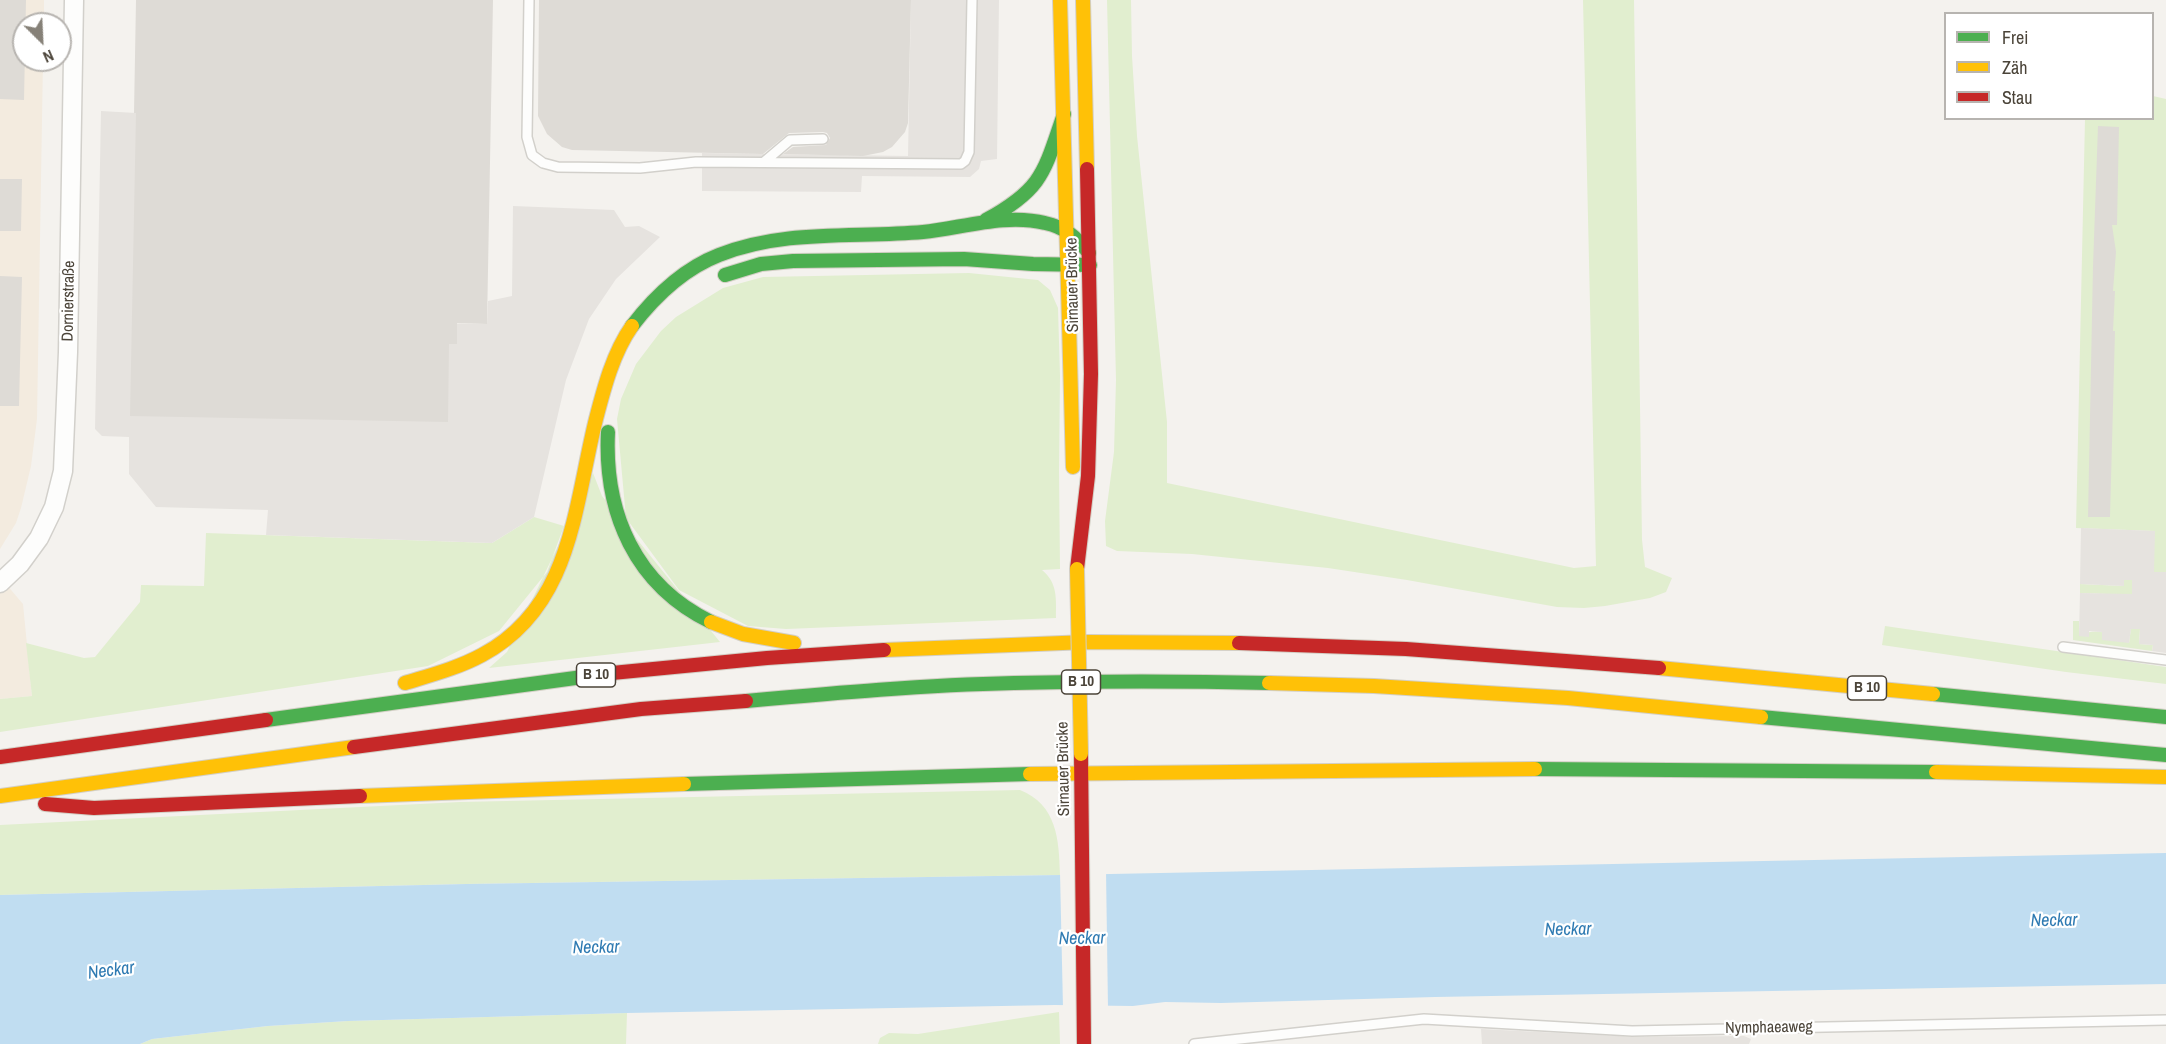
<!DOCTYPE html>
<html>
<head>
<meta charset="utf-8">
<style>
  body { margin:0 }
  #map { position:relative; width:2166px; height:1044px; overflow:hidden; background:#f4f2ee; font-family:"Archivo Narrow",sans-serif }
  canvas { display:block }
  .legend { position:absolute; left:1944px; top:12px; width:210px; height:108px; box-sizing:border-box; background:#fff; border:2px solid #b7b4b0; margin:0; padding:8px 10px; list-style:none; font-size:18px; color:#4b4439 }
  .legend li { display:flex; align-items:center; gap:12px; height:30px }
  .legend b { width:30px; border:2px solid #b7b4b0 }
  .north { position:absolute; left:12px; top:12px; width:60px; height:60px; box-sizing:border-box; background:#fff; border:2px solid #b7b4b0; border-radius:50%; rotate:156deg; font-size:16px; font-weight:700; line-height:24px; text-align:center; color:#4b4439 }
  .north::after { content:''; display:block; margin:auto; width:21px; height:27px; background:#868178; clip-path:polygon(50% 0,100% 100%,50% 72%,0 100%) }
</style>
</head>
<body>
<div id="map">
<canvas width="2166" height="1044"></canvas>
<ul class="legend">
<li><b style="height:8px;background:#4caf50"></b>Frei</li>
<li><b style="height:8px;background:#ffc107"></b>Zäh</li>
<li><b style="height:8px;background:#c62828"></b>Stau</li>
</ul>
<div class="north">N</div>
</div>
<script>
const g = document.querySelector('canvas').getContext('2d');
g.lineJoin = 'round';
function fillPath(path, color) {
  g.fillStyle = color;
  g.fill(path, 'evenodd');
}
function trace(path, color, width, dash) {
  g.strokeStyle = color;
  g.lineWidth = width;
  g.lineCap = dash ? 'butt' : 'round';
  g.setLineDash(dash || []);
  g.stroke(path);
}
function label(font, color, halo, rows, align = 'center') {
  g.font = font + ' "Archivo Narrow",sans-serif';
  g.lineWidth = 4.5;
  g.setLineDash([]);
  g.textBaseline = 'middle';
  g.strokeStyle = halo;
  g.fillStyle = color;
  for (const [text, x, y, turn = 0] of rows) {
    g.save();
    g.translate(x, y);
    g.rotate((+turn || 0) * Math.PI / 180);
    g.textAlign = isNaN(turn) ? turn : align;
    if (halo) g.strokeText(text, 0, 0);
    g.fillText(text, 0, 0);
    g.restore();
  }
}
fillPath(new Path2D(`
  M 0,0 L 44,0 L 44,24 L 24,24 L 24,60 L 43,60 L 37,419 L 31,466 L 21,508 L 16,523 L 0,549 Z
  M 0,577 L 23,604 L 32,696 L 0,699 Z`), '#f3ebdf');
fillPath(new Path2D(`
  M 1107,0 L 1131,0 L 1132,56 L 1137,136 L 1167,422 L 1167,483 L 1574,568 L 1596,566 L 1583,0 L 1634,0 L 1642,540 L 1645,567 L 1672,578 L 1666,592 L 1650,598 L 1605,606 L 1584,608 L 1557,607 L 1407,580 L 1328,568 L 1192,554 L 1117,551 L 1106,546 L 1105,521 L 1114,452 L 1116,380 Z
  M 2153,96 L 2166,99 L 2166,572 L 2154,572 L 2154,531 L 2076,528 L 2085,119 L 2152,118 Z
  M 969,273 L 1038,280 L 1050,290 L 1058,308 L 1060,376 L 1059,471 L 1060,569 L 1042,570 C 1058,583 1056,599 1056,618 L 786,629 L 748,626 L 679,590 L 626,518 L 617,419 L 621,399 L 636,364 L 661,331 L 676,317 L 723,288 L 763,277 Z
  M 593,473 L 602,496 L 720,642 L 489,668 L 507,652 Z
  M 534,517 L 564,526 L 547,572 L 499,631 L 428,666 L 0,732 L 0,699 L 32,696 L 26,643 L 84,658 L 95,657 L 140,602 L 141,585 L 204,586 L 206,533 L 492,543 Z
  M 2124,580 L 2132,580 L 2132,595 L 2080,593 L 2080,584 L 2124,586 Z
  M 2073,621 L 2079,621 L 2079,636 C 2098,626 2111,635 2129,643 L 2131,628 L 2140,629 L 2139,644 L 2153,645 L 2152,651 L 2073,640 Z
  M 1885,626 L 2166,667 L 2166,684 L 2066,672 L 1882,645 Z
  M 1020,790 C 1057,805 1059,839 1060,875 L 466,884 L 0,895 L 0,825 L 460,802 Z
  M 1059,1012 L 1060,1044 L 878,1044 L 880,1038 L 889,1033 L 918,1034 Z
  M 627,1013 L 626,1044 L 140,1044 L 152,1039 L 268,1026 L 348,1021 Z`), '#e1eecf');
fillPath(new Path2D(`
  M 911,0 L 999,0 L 997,159 L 981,161 L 979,169 L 970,177 L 862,176 L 861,192 L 702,191 L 702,153 L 908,156 Z
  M 101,111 L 136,113 L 423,323 L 487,324 L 488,301 L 512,296 L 513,206 L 614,210 L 625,227 L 639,226 L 660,237 L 616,279 L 589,319 L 566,380 L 534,517 L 492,543 L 266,535 L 268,510 L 156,507 L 129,474 L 129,437 L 102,436 L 95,429 Z
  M 2081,528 L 2155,531 L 2154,572 L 2166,572 L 2166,653 L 2152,651 L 2153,645 L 2139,644 L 2140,629 L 2131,629 L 2129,643 L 2102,640 L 2102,632 L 2089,631 L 2089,637 L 2079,636 L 2080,593 L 2132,594 L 2132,580 L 2124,580 L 2124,586 L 2080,584 Z
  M 1481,1029 L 1638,1037 L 1744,1036 L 1751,1039 L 1749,1044 L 1482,1044 Z`), '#e6e3df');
fillPath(new Path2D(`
  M 2166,853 L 2166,984 L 1435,997 L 1221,1003 L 1165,1002 L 1133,1006 L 1055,1005 L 627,1013 L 348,1021 L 268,1026 L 152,1039 L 140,1044 L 0,1044 L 0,895 L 466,884 L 1060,875 Z`), '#c0ddf1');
fillPath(new Path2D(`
  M 1106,871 L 1108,1009 L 1063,1008 L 1060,872 Z`), '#f4f2ee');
fillPath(new Path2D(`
  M 0,0 L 26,0 L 24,100 L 0,99 Z
  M 136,0 L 493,0 L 487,324 L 457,323 L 457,344 L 449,344 L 448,422 L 130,416 L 136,113 L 134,113 Z
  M 539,0 L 911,0 L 908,123 L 905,132 L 892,147 L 883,152 L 863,156 L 783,154 L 793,147 L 826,145 L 830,138 L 827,133 L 823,132 L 789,133 L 763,154 L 572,150 L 562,147 L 547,134 L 538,116 Z
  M 2098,126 L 2119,127 L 2117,225 L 2112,225 L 2116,252 L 2113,291 L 2115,291 L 2113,331 L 2115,331 L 2110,517 L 2088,517 L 2093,266 Z
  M 0,179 L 22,179 L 21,231 L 0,231 Z
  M 0,276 L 22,277 L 19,406 L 0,406 Z`), '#dedbd6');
const lane = new Path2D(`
  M 529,0 L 527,137 L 532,155 L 543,163 L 558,167 L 640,168 L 696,162 L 961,164 L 965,161 L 969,152 L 972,0
  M 764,162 L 790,140 L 823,139
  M 2063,647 L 2166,660
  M 1194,1044 L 1424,1019 L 1632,1031 L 2166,1020`);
const street = new Path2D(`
  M 0,583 L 20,564 L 39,538 L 54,507 L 63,471 L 68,352 L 74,0`);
const fast = new Path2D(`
  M 986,220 C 1043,189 1044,172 1064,114
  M 725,275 L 761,264 L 793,261 L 964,259 L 1033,264 L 1090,265
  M 632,326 C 655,296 683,269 719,255 C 785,229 854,238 923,232 C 962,228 1006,213 1045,223 C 1065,227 1077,238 1089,253
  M 608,432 C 604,513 635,585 711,622
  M 1933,694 L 2166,717
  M 746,701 C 835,693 924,685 1014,683 C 1099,681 1184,681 1269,683
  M 1761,717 L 2166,755
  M 266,720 L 612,673
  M 1535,769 L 1936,772
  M 684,784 L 1030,774`);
const slow = new Path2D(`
  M 1060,0 L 1073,467
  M 1083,0 L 1087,169
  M 711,622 L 743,634 L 794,643
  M 884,650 L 1088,642 L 1239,643
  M 1659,668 L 1933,694
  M 405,683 C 431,675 458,668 482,655 C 572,607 574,507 596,419 C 604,388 613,353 632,326
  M 1269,683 L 1374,686 L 1568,698 L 1761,717
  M 1936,772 L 2166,777
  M 1030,774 L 1535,769
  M 0,796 L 354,747
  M 360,796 L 684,784`);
const jam = new Path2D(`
  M 1077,569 L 1088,476 L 1091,374 L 1087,169
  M 1239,643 L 1406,649 L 1659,668
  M 612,673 L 767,658 L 884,650
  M 354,747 L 641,709 L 746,701
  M 1081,754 L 1084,1044
  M 0,757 L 266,720
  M 45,804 L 94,808 L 360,796`);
trace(lane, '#d2d0cb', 12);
trace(street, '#d2d0cb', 21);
trace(fast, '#d3cfc5', 16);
trace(slow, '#d3cfc5', 16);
trace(jam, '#d3cfc5', 16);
trace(lane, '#fdfdfc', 9);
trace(street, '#fdfdfc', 18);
trace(fast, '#4caf50', 14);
trace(slow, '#ffc107', 14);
trace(jam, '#c62828', 14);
const slowBridge = new Path2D(`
  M 1077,569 L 1081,754`);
trace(slowBridge, '#d3cfc5', 16, []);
trace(slowBridge, '#ffc107', 14);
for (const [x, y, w] of [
  [596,675,39],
  [1081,682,39],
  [1867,688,39]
]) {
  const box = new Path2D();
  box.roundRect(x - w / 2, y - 12, w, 24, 4.5);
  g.fillStyle = '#fff';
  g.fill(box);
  trace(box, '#4b4439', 1.5);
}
label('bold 15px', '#4b4439', null, [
  ["B 10",596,675],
  ["B 10",1081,682],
  ["B 10",1867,688]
]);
label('16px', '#4b4439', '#fff', [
  ["Sirnauer Brücke",1073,285,-91],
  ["Dornierstraße",69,301,-89],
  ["Sirnauer Brücke",1064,769,-91],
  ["Nymphaeaweg",1769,1028,-1]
]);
label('italic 18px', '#2e7ab2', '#fff', [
  ["Neckar",2054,921,-1],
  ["Neckar",1568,930,-1],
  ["Neckar",1082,939,-1],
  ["Neckar",596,948,-1],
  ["Neckar",111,971,-7]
]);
</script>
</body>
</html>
